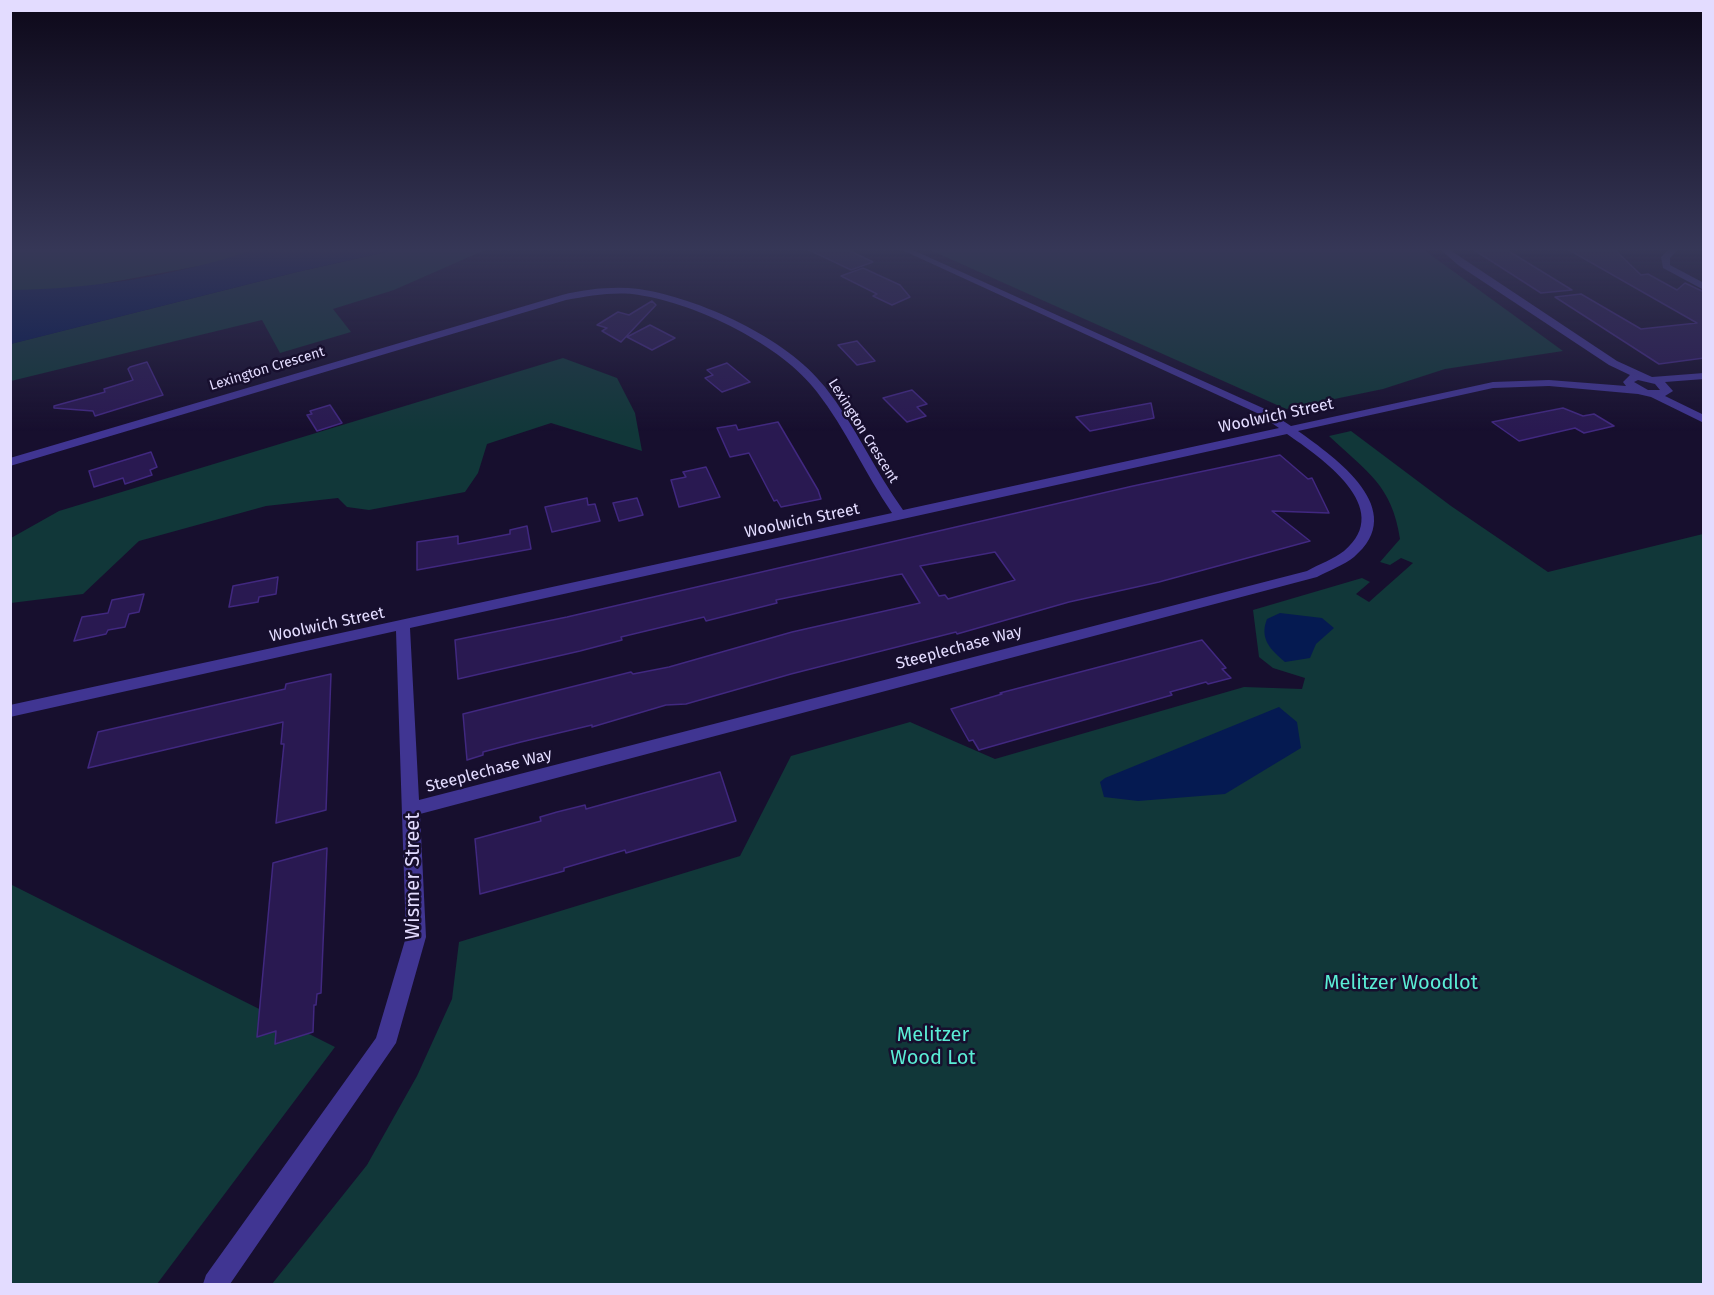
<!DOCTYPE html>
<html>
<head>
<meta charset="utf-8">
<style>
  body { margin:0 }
  #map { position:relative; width:1714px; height:1295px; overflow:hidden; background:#170f2e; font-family:"Fira Sans",sans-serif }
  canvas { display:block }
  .frame { position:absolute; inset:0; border:12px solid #e3dcff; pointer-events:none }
</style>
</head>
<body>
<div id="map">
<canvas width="1714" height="1295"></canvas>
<div class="frame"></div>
</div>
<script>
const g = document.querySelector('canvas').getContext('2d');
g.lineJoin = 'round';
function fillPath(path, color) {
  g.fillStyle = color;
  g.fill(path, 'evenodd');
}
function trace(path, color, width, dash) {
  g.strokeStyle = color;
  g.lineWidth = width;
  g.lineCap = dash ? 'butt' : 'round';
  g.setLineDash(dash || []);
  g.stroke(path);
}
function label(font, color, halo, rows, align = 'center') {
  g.font = font + ' "Fira Sans",sans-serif';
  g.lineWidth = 5;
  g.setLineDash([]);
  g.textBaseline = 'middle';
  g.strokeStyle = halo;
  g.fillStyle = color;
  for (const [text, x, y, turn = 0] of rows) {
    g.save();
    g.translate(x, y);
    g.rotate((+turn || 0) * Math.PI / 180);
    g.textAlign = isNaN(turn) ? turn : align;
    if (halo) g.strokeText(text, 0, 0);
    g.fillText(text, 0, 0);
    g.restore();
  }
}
fillPath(new Path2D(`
  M 11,250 L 253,250 L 215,263 L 11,301 Z
  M 395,250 L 485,250 L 394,290 L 333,309 L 351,332 L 280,353 L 262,320 L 11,381 L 10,344 L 297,272 Z
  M 930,250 L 1424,250 L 1563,351 L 1445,369 L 1383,389 L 1286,409 Z
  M 563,358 L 617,378 L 635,413 L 642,451 L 551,423 L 487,444 L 478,473 L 465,492 L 369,510 L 347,507 L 338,498 L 266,506 L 139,541 L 83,594 L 11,603 L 11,538 L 59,511 Z
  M 1351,431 L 1451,506 L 1548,572 L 1703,534 L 1703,1284 L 272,1284 L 367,1165 L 417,1076 L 452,999 L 459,942 L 740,856 L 791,756 L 910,722 L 995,759 L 1244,687 L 1302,689 L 1305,678 L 1273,668 L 1259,657 L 1253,610 L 1362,578 L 1370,582 L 1356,594 L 1369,602 L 1413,563 L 1401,558 L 1390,565 L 1380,562 L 1400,539 C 1392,485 1367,472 1329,436 Z
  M 10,884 L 335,1047 L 157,1284 L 11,1284 Z`), '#113739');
fillPath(new Path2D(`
  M 253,250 L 395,250 L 297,272 L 11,344 L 11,290 C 92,289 176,276 253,250 Z
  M 1280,613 L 1322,618 L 1334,628 L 1316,644 L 1310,658 L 1285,662 C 1271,650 1259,639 1267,619 Z
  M 1279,707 L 1297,722 L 1301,748 L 1225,794 L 1138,801 L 1104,797 L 1100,782 L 1105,778 Z`), '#051a51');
const building = new Path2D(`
  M 809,250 L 848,250 L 873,262 L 851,270 Z
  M 1474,250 L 1507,250 L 1572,290 L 1541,293 Z
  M 1569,250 L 1615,250 L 1641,275 L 1648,274 L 1677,290 L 1685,283 L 1704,292 L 1704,358 L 1659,364 L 1555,297 L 1581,294 L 1641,329 L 1697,323 Z
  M 863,268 L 900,285 L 910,297 L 892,305 L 873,296 L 877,294 L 841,276 Z
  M 652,301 L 656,305 L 621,342 L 602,331 L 607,328 L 597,325 L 618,312 L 629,315 Z
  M 650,325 L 675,338 L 652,350 L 627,337 Z
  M 857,341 L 875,361 L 857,365 L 838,345 Z
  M 147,362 L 163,395 L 95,416 L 93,411 L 54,408 L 54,406 L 105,392 L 104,389 L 130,381 L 133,380 L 128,369 L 130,367 Z
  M 727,363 L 750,382 L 722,392 L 705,378 L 713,375 L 707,370 Z
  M 912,390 L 927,404 L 917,407 L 926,416 L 907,422 L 883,398 Z
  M 1151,403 L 1154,418 L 1090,431 L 1076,417 Z
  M 330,405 L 342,423 L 317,431 L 307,415 L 312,414 L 310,411 Z
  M 1563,408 L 1583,416 L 1594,414 L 1614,426 L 1584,433 L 1575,428 L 1519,441 L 1492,422 Z
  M 778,422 L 818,490 L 821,499 L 781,507 L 777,500 L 774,501 L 749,453 L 730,457 L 717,428 L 736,425 L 738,430 Z
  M 151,452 L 157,467 L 150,470 L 152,475 L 125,484 L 123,478 L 94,487 L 89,471 Z
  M 1280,455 L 1308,479 L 1312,478 L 1329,513 L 1272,511 L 1310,541 L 1159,582 L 1069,602 L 957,634 L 956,632 L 791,674 L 686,704 L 666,705 L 592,727 L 592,725 L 521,742 L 483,752 L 483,755 L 467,760 L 463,714 L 631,672 L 633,674 L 669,667 L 792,632 L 920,603 L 902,574 L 896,575 L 776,600 L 777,603 L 706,621 L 704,617 L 621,637 L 622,640 L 580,651 L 458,679 L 455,640 L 567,617 L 1133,486 ZM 995,552 L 1015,580 L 948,599 L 945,595 L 939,596 L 920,566 Z
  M 706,467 L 720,497 L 679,507 L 671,480 L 686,477 L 683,472 Z
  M 587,498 L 588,505 L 595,504 L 600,521 L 552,532 L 545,507 Z
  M 637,498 L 643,515 L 619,521 L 613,503 Z
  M 527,526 L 531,549 L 417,570 L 417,542 L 458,536 L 458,544 L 510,534 L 510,530 Z
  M 278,577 L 276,594 L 259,597 L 258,602 L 229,607 L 233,586 Z
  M 144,594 L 139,612 L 129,614 L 125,627 L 108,630 L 106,634 L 74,641 L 82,617 L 108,613 L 112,600 Z
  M 1202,640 L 1226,668 L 1222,669 L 1231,678 L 1208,684 L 1206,682 L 1170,692 L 1172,695 L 979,750 L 973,740 L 969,741 L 951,709 L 1002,694 L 1000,693 Z
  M 331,674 L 326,810 L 276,823 L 284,744 L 281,744 L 283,722 L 88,768 L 98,732 L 285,689 L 286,684 Z
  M 720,772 L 736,821 L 626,853 L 625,850 L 564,868 L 564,871 L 480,894 L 475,839 L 541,821 L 540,817 L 557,812 L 585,805 L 586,809 Z
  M 327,848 L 321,993 L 317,994 L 316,1005 L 314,1005 L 313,1032 L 275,1044 L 276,1031 L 257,1037 L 273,863 Z`);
fillPath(building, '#291951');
trace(building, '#412880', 1.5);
fillPath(new Path2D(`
  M 902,250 L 913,250 L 1265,409 L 1291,426 L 1493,382 L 1549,380 L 1626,386 L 1623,382 L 1630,375 L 1609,365 L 1458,265 L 1441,250 L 1450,250 L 1617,361 L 1652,377 L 1704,373 L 1704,379 L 1665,382 L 1673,391 L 1665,396 L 1704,415 L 1704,423 L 1651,397 L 1638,394 L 1549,386 L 1493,388 L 1298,431 C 1336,458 1410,510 1354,557 C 1344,565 1328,571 1317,577 L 420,814 L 426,937 L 396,1043 L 230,1284 L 203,1284 L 206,1275 L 376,1038 L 406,937 L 396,631 L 10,717 L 10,705 L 892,513 C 865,474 846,429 817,392 C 782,345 697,304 639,295 C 615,291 590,296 566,300 L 10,466 L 10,458 L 562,295 C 586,289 614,286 639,289 C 699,298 787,338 825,387 C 855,425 875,471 903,510 L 1279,428 L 1257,413 ZM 1638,380 L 1655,384 L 1660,390 L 1648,390 L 1634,382 ZM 1287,434 C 1320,457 1396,508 1344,551 C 1334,559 1319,564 1307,571 L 419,800 L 410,628 Z
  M 1668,250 L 1677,250 L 1670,258 L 1670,265 L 1704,283 L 1704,290 L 1663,268 L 1661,257 Z`), '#403592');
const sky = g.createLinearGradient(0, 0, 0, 431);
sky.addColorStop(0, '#0d0819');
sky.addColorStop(0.58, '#363757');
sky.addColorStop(1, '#36375700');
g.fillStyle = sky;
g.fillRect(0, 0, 1714, 431);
label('14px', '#e3dcff', '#170f2e', [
  ["Lexington Crescent",267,369,-17],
  ["Lexington Crescent",863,431,58]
]);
label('16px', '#e3dcff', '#170f2e', [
  ["Woolwich Street",1276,416,-12],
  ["Woolwich Street",802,521,-12],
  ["Woolwich Street",327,625,-12],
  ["Steeplechase Way",959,648,-15],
  ["Steeplechase Way",489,771,-15]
]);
label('20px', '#e3dcff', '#170f2e', [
  ["Wismer Street",413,876,-90]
]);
label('20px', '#5aedd5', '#170f2e', [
  ["Melitzer Woodlot",1401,983],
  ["Melitzer",933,1035],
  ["Wood Lot",933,1058]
]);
</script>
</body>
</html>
